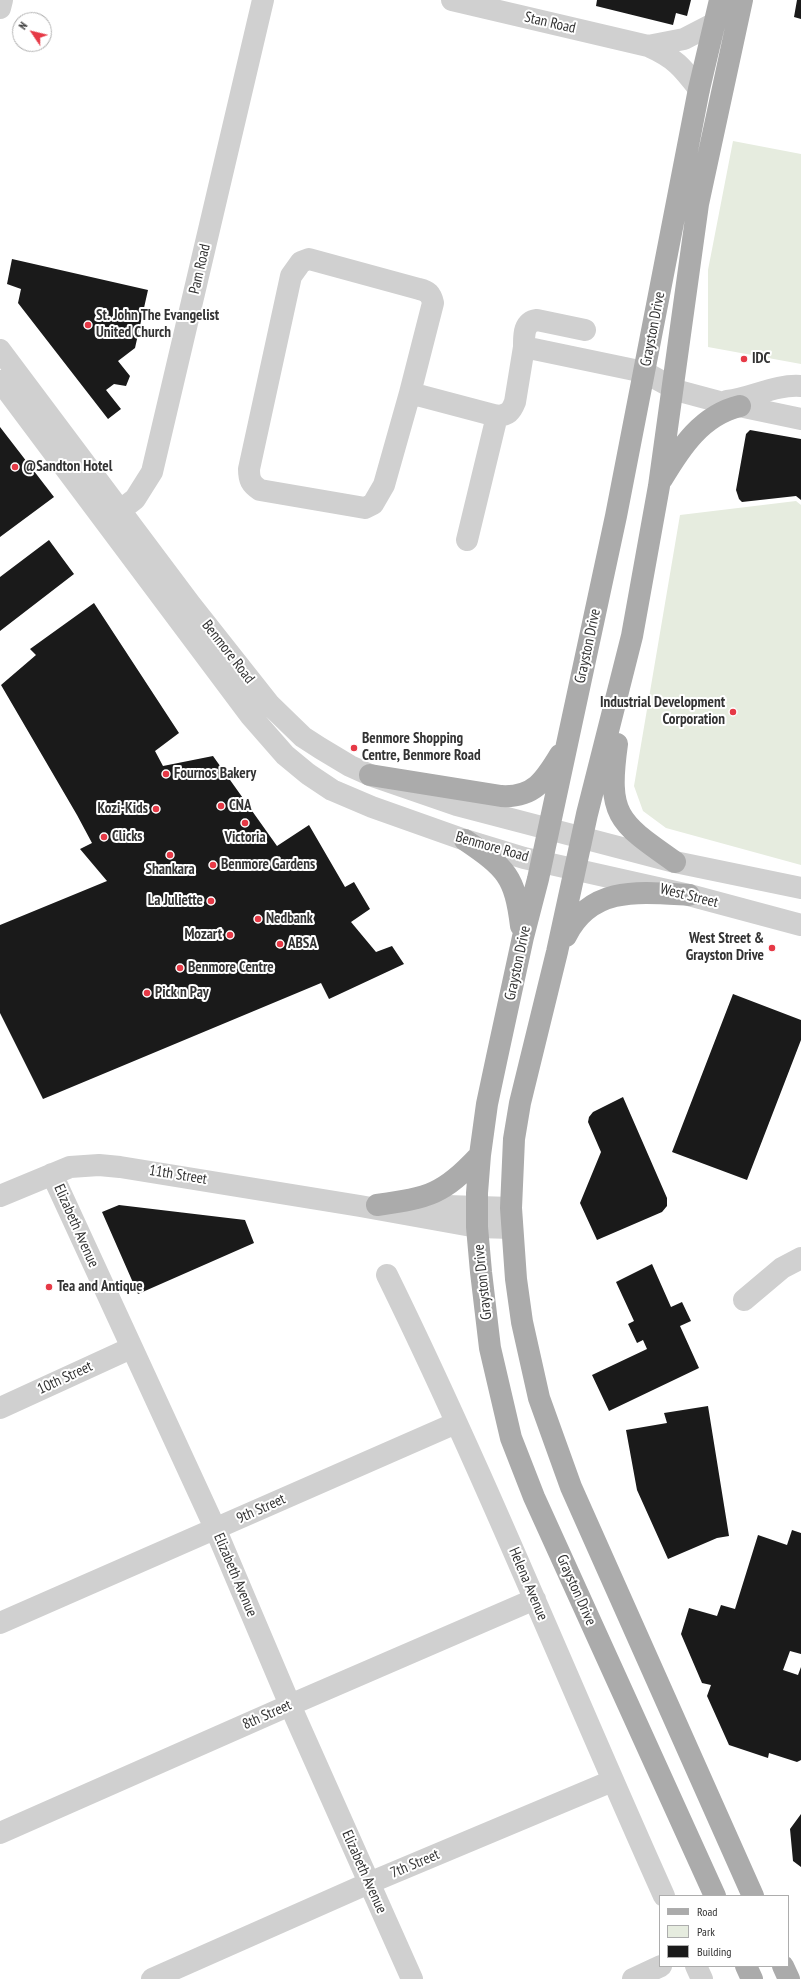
<!DOCTYPE html>
<html>
<head>
<meta charset="utf-8">
<style>
  body { margin:0 }
  #map { position:relative; width:801px; height:1979px; overflow:hidden; background:#fff; font-family:"PT Sans Narrow",sans-serif }
  canvas { display:block }
  .legend { position:absolute; left:659px; top:1895px; width:130px; height:72px; box-sizing:border-box; background:#fff; border:1px solid #adadad; margin:0; padding:5px 7px; list-style:none; font-size:12px; color:#333 }
  .legend li { display:flex; align-items:center; gap:8px; height:20px }
  .legend b { width:20px; border:1px solid #adadad }
  .north { position:absolute; left:12px; top:12px; width:40px; height:40px; box-sizing:border-box; background:#fff; border:1px solid #adadad; border-radius:50%; rotate:305deg; font-size:11px; font-weight:700; line-height:16px; text-align:center; color:#333 }
  .north::after { content:''; display:block; margin:auto; width:14px; height:18px; background:#e63946; clip-path:polygon(50% 0,100% 100%,50% 72%,0 100%) }
</style>
</head>
<body>
<div id="map">
<canvas width="801" height="1979"></canvas>
<ul class="legend">
<li><b style="height:5px;background:#ababab"></b>Road</li>
<li><b style="height:11px;background:#e6ecdf"></b>Park</li>
<li><b style="height:11px;background:#1a1a1a"></b>Building</li>
</ul>
<div class="north">N</div>
</div>
<script>
const g = document.querySelector('canvas').getContext('2d');
g.lineJoin = 'round';
function fillPath(path, color) {
  g.fillStyle = color;
  g.fill(path, 'evenodd');
}
function trace(path, color, width, dash) {
  g.strokeStyle = color;
  g.lineWidth = width;
  g.lineCap = dash ? 'butt' : 'round';
  g.setLineDash(dash || []);
  g.stroke(path);
}
function label(font, color, halo, rows, align = 'center') {
  g.font = font + ' "PT Sans Narrow",sans-serif';
  g.lineWidth = 4;
  g.setLineDash([]);
  g.textBaseline = 'middle';
  g.strokeStyle = halo;
  g.fillStyle = color;
  for (const [text, x, y, turn = 0] of rows) {
    g.save();
    g.translate(x, y);
    g.rotate((+turn || 0) * Math.PI / 180);
    g.textAlign = isNaN(turn) ? turn : align;
    if (halo) g.strokeText(text, 0, 0);
    g.fillText(text, 0, 0);
    g.restore();
  }
}
fillPath(new Path2D(`
  M 733,141 L 801,154 L 801,364 L 708,347 L 708,270 Z
  M 796,501 L 801,505 L 801,865 L 666,828 L 643,811 L 634,786 L 680,515 Z`), '#e6ecdf');
fillPath(new Path2D(`
  M 597,0 L 691,0 L 687,16 L 676,13 L 673,25 L 596,6 Z
  M 797,0 L 801,0 L 801,19 L 794,17 Z
  M 12,259 L 148,290 L 135,348 L 118,361 L 130,376 L 126,386 L 114,384 L 106,390 L 121,409 L 108,419 L 18,303 L 21,289 L 7,284 Z
  M 0,427 L 54,497 L 0,537 Z
  M 750,430 L 801,439 L 801,500 L 796,496 L 742,502 L 739,499 L 736,490 L 746,434 Z
  M 49,540 L 74,574 L 0,631 L 0,577 Z
  M 94,603 L 179,733 L 155,751 L 163,766 L 213,756 L 277,846 L 309,825 L 345,887 L 354,882 L 370,909 L 351,922 L 376,952 L 392,946 L 404,964 L 329,999 L 321,983 L 43,1099 L 0,1013 L 0,925 L 107,881 L 80,849 L 92,843 L 77,815 L 1,685 L 36,655 L 30,649 Z
  M 733,994 L 801,1020 L 801,1040 L 747,1180 L 672,1152 Z
  M 623,1097 L 667,1198 L 667,1206 L 662,1212 L 597,1240 L 580,1203 L 601,1152 L 588,1122 L 589,1117 L 593,1112 Z
  M 119,1205 L 245,1220 L 254,1243 L 138,1294 L 102,1212 Z
  M 652,1264 L 671,1307 L 682,1302 L 691,1321 L 680,1326 L 699,1368 L 609,1411 L 592,1375 L 647,1349 L 643,1340 L 637,1343 L 628,1324 L 634,1321 L 616,1282 Z
  M 708,1406 L 729,1536 L 717,1538 L 668,1559 L 637,1490 L 626,1430 L 667,1423 L 664,1413 Z
  M 792,1530 L 801,1533 L 801,1654 L 790,1651 L 783,1670 L 798,1675 L 801,1667 L 801,1760 L 797,1762 L 769,1753 L 768,1758 L 729,1745 L 707,1696 L 711,1685 L 702,1683 L 681,1634 L 689,1608 L 717,1616 L 721,1605 L 735,1609 L 758,1535 L 787,1545 Z
  M 801,1814 L 801,1867 L 793,1861 L 790,1829 Z`), '#1a1a1a');
trace(new Path2D(`
  M 452,0 L 648,46 C 675,58 682,67 699,89
  M 0,8 L 2,0
  M 648,46 L 684,39 L 715,23
  M 524,347 C 524,336 523,322 537,320 L 585,330
  M 0,350 L 191,605 L 270,705 L 303,737 L 320,748 L 350,766 L 370,775 L 457,805 L 675,862 L 801,888
  M 0,381 L 250,715 L 285,755 L 308,774 L 332,790 L 372,807 L 465,840 L 524,858 L 689,895 L 801,925
  M 410,393 L 384,485 L 373,504 L 365,508 L 260,490 C 251,484 249,480 249,469 L 291,276 L 301,262 L 309,259 L 419,289 C 428,291 431,294 433,303 L 410,393 L 497,416 C 508,415 511,412 515,402 L 524,347 L 644,372 L 679,391 L 720,402 L 801,419
  M 727,401 C 753,398 775,384 801,386
  M 109,519 L 135,499 L 152,472 L 263,0
  M 467,540 L 497,416
  M 52,1174 L 215,1528 L 290,1705 L 412,1979
  M 0,1196 L 70,1167 L 99,1165 L 120,1167 L 360,1206 L 477,1227 L 512,1228
  M 415,1205 L 511,1208
  M 387,1275 C 487,1479 571,1689 664,1896
  M 744,1300 L 782,1268 L 801,1258
  M 0,1408 L 131,1348
  M 0,1623 L 456,1423
  M 0,1833 L 290,1705 L 535,1599
  M 696,1966 L 702,1979
  M 152,1979 L 369,1883 L 612,1781
  M 633,1979 L 661,1966`), '#d0d0d0', 22);
trace(new Path2D(`
  M 742,0 L 698,204 L 659,486 L 632,636 L 587,814 L 557,952 L 520,1103 L 514,1139 L 511,1208 L 516,1279 L 522,1322 L 539,1398 L 571,1487 L 753,1896
  M 662,479 C 681,447 702,415 740,406
  M 617,744 C 607,816 618,822 675,862
  M 370,775 L 501,796 C 534,798 545,780 560,755
  M 465,840 C 506,868 515,876 521,926
  M 566,936 C 591,885 641,892 689,895
  M 377,1205 C 431,1197 442,1195 480,1155
  M 715,1896 L 534,1497 L 511,1438 L 490,1348 L 481,1272 L 477,1227 L 477,1193 L 480,1155 L 487,1104 L 497,1057 L 523,937 L 538,879 L 616,516 L 699,89 L 720,0
  M 746,1966 L 752,1979
  M 783,1966 L 789,1979`), '#ababab', 22);
for (const [x, y, r, color] of [
  [88,325,4,"#e63946"],
  [744,359,4,"#e63946"],
  [15,467,4,"#e63946"],
  [733,712,4,"#e63946"],
  [354,748,4,"#e63946"],
  [166,774,4,"#e63946"],
  [221,806,4,"#e63946"],
  [156,809,4,"#e63946"],
  [245,823,4,"#e63946"],
  [104,837,4,"#e63946"],
  [170,855,4,"#e63946"],
  [213,865,4,"#e63946"],
  [211,901,4,"#e63946"],
  [258,919,4,"#e63946"],
  [230,935,4,"#e63946"],
  [280,944,4,"#e63946"],
  [772,948,4,"#e63946"],
  [180,968,4,"#e63946"],
  [147,993,4,"#e63946"],
  [49,1287,4,"#e63946"]
]) {
  const dot = new Path2D();
  dot.arc(x, y, r, 0, 2 * Math.PI);
  g.fillStyle = color;
  g.fill(dot);
  trace(dot, '#fff', 1.5);
}
label('15px', '#333', '#fff', [
  ["Stan Road",550,23,13],
  ["Pam Road",200,269,-77],
  ["Grayston Drive",653,329,-79],
  ["Grayston Drive",588,646,-78],
  ["Benmore Road",228,652,52],
  ["Benmore Road",492,847,16],
  ["West Street",689,896,14],
  ["Grayston Drive",518,963,-78],
  ["11th Street",178,1175,9],
  ["Elizabeth Avenue",76,1226,66],
  ["Grayston Drive",483,1282,-96],
  ["10th Street",65,1378,-25],
  ["9th Street",261,1509,-24],
  ["Elizabeth Avenue",235,1575,67],
  ["Helena Avenue",528,1584,67],
  ["Grayston Drive",576,1590,66],
  ["8th Street",267,1715,-24],
  ["7th Street",415,1864,-23],
  ["Elizabeth Avenue",364,1872,66]
]);
label('bold 15px', '#333', '#fff', [
  ["St. John The Evangelist",96,316],
  ["United Church",96,333],
  ["IDC",752,359],
  ["@Sandton Hotel",23,467],
  ["Industrial Development",725,703,"right"],
  ["Corporation",725,720,"right"],
  ["Benmore Shopping",362,739],
  ["Centre, Benmore Road",362,756],
  ["Fournos Bakery",174,774],
  ["CNA",229,806],
  ["Kozi-Kids",148,809,"right"],
  ["Clicks",112,837],
  ["Victoria",245,838,"center"],
  ["Benmore Gardens",221,865],
  ["Shankara",170,870,"center"],
  ["La Juliette",203,901,"right"],
  ["Nedbank",266,919],
  ["Mozart",222,935,"right"],
  ["West Street &",764,939,"right"],
  ["Grayston Drive",764,956,"right"],
  ["ABSA",288,944],
  ["Benmore Centre",188,968],
  ["Pick n Pay",155,993],
  ["Tea and Antique",57,1287]
], 'left');
</script>
</body>
</html>
